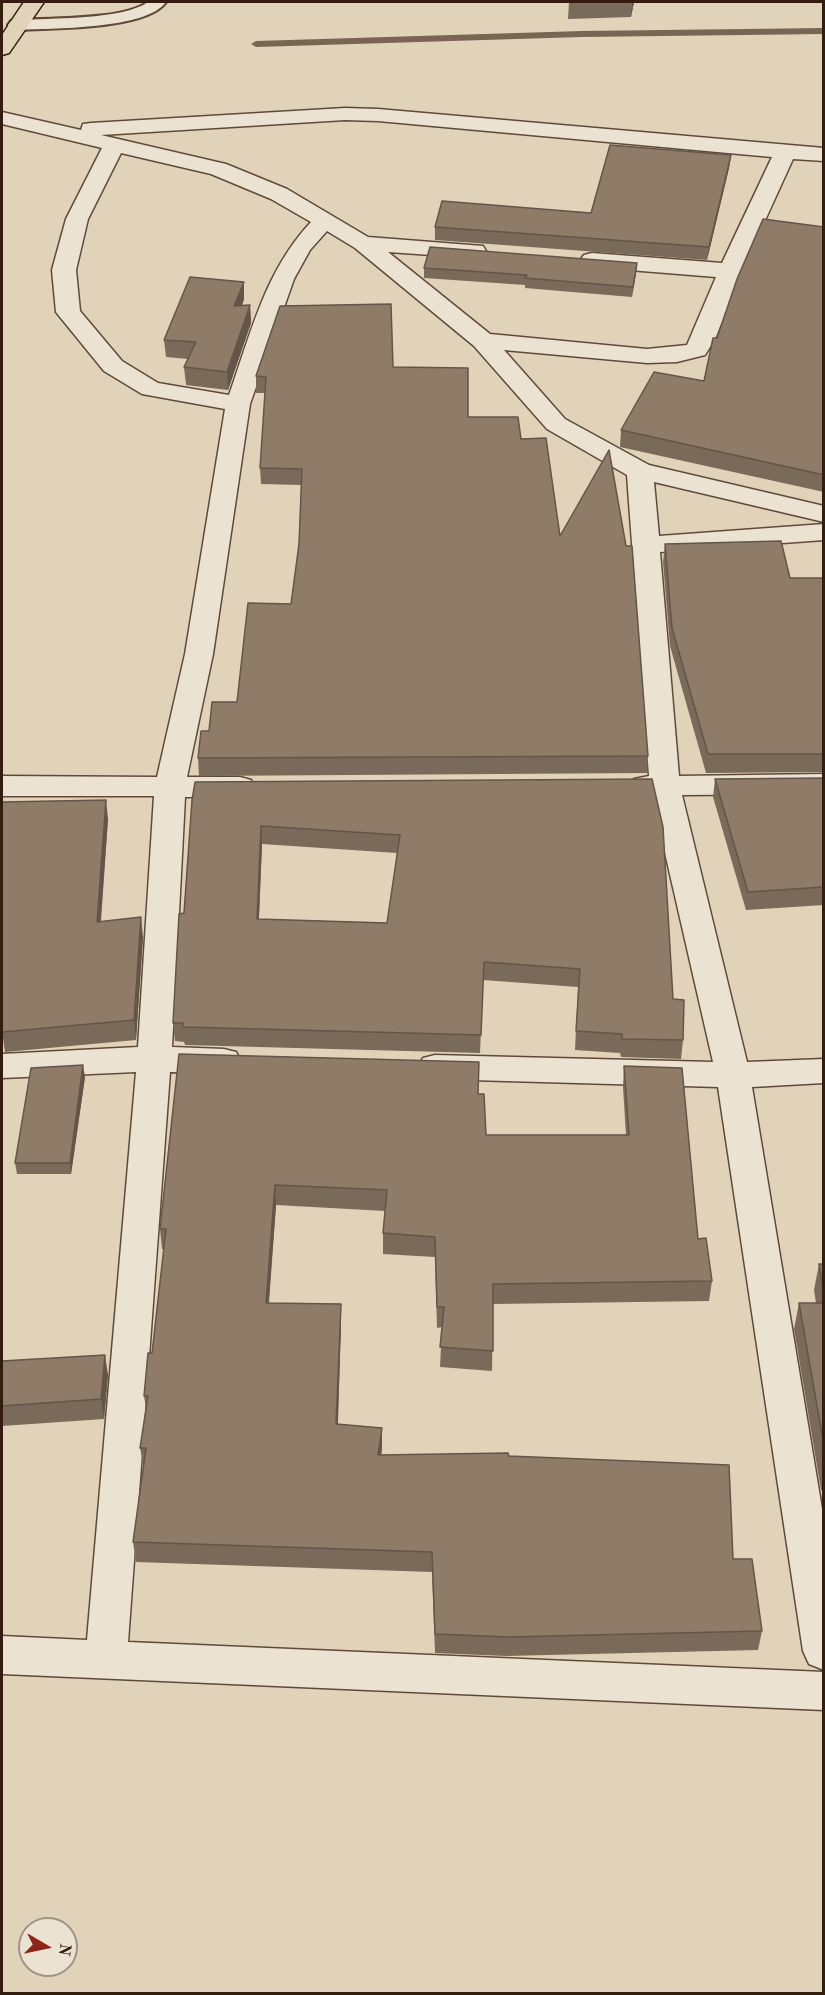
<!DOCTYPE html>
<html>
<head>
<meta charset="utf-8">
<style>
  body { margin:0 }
  #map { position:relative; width:825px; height:1995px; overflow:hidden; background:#e1d3ba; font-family:"Old Standard TT",serif }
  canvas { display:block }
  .frame { position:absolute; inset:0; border:3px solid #341c10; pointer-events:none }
  .north { position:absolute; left:18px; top:1917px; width:60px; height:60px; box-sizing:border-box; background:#ece2d2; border:2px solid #a29384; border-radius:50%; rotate:99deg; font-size:16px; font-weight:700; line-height:24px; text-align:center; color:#341c10 }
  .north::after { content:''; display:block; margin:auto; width:21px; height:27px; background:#8f2418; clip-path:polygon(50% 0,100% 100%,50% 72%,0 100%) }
</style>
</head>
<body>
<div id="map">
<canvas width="825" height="1995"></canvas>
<div class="frame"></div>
<div class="north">N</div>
</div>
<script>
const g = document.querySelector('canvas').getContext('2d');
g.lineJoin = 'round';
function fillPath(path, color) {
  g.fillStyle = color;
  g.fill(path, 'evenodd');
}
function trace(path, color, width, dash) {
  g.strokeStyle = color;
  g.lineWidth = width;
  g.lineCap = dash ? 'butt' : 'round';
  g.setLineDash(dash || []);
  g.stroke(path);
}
fillPath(new Path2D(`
  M 824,28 L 824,34 L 582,37 L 256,47 L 251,44 L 256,41 L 582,31 Z`), '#786553');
const lane = new Path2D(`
  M 148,2 L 166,2 C 146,30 51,28 17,30 L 11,29 L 8,25 L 11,21 L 17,20 C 50,18 123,20 148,2 Z`);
const street = new Path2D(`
  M 345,108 L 378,109 L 824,148 L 824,161 L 793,159 L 742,271 L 715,339 L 705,355 L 677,362 L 647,363 L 504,350 L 565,419 L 649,465 L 824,506 L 824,522 L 654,482 L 659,536 L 824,524 L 824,540 L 660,552 L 679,776 L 824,774 L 824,794 L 682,795 L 747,1062 L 824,1059 L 824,1083 L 752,1087 L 824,1521 L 824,1670 L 809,1664 L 803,1651 L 718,1087 L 435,1079 L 423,1076 L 418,1067 L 423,1058 L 435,1055 L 713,1062 L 652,796 L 634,793 L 630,786 L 634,779 L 649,776 L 627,475 L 547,429 L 474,346 L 355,248 L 327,231 L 310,250 L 294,279 L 250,404 L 213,654 L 187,777 L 240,777 L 251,780 L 255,787 L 251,794 L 240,797 L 185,797 L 172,1047 L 224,1049 L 236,1052 L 241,1061 L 236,1070 L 224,1073 L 170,1072 L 128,1642 L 824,1672 L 824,1710 L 2,1674 L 2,1636 L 87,1640 L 136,1072 L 2,1078 L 2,1054 L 138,1047 L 154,796 L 2,796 L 2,776 L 157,777 L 185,654 L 225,409 L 142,394 L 104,371 L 60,317 L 56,312 L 52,270 L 66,219 L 102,148 L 2,124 L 2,112 L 81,130 L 83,124 L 91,123 ZM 345,120 L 378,121 L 772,157 L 722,263 L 592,253 L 584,255 L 580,260 L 584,265 L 592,267 L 716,277 L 687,345 L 647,349 L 490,334 L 388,252 L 475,258 L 483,256 L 486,251 L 483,246 L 368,237 L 287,189 L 226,164 L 101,135 ZM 121,153 L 211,174 L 271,199 L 311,222 C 265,271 251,333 229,395 L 158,383 L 122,361 L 80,311 L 76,270 L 88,219 Z`);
const primary = new Path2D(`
  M 24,2 L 44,2 L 9,53 L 2,55 L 2,35 Z`);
trace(lane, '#5f4a3a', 4);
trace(street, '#5f4a3a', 3);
trace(primary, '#341c10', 3);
fillPath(lane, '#ece2d2');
fillPath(street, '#ece2d2');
fillPath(primary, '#e1d3ba');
fillPath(new Path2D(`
  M 569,2 L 634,2 L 631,17 L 568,19 Z
  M 731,155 L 729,168 L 707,260 L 435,240 L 435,227 L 591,213 Z
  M 824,227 L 824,492 L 620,447 L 621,430 L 704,381 L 717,338 Z
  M 637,263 L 636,273 L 632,297 L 525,288 L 525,285 L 424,278 L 424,268 Z
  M 244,299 L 242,306 L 250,305 L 251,323 L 228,390 L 186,385 L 184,367 L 188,359 L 166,357 L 164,340 Z
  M 393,367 L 468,417 L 521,439 L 648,756 L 647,773 L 199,776 L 198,758 L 209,731 L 237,702 L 291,604 L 299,544 L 301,485 L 261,484 L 260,468 L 265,393 L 256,393 L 256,376 Z
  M 665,544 L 790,578 L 824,578 L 824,772 L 706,773 L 670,646 L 663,562 Z
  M 824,778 L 824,905 L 746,910 L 713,797 L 715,779 Z
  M 652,779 L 673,999 L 683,1040 L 681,1059 L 621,1057 L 620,1053 L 575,1050 L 578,987 L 483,980 L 480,1053 L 185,1045 L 184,1042 L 175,1041 L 173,1023 L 184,913 L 192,800 ZM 262,844 L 397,853 L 387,923 L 259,919 Z
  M 108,819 L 101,921 L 143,937 L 136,1040 L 5,1052 L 2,1032 Z
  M 624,1066 L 698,1239 L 712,1281 L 709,1301 L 493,1304 L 492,1371 L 440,1367 L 442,1327 L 437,1328 L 435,1257 L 383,1254 L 383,1233 L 385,1211 L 276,1205 L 269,1303 L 341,1304 L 341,1324 L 338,1424 L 382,1428 L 382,1448 L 381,1455 L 509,1456 L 733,1559 L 762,1631 L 758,1650 L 506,1656 L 435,1653 L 432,1572 L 136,1562 L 133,1542 L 144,1468 L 140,1448 L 146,1409 L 144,1396 L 152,1353 L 164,1249 L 162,1249 L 160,1229 L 478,1094 L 486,1135 L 626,1135 L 623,1087 Z
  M 85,1077 L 71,1174 L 17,1174 L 15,1163 Z
  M 819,1264 L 824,1264 L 824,1490 L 821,1490 L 794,1329 L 799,1303 L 816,1303 L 814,1290 Z
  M 2,1361 L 108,1375 L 104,1419 L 2,1426 Z`), '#7a6a59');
fillPath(new Path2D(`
  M 632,2 L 634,2 L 631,17 Z
  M 731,155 L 729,168 L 707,260 L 709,247 Z
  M 637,263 L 636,273 L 632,297 L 633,287 Z
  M 244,282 L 244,299 L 235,323 L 234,306 Z
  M 250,305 L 251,323 L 228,390 L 227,372 Z
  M 106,800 L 108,819 L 99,942 L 97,922 Z
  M 261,826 L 262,844 L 258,938 L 257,919 Z
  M 141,917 L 143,937 L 136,1040 L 134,1020 Z
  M 83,1065 L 85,1077 L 71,1174 L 70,1163 Z
  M 275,1185 L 276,1205 L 267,1323 L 266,1303 Z
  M 341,1304 L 341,1324 L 337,1444 L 336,1424 Z
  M 105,1355 L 108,1375 L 104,1419 L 101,1399 Z
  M 382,1428 L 382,1448 L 379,1475 L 378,1455 Z`), '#635649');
const building = new Path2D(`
  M 610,145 L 731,155 L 709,247 L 435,227 L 442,201 L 591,213 Z
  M 763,219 L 824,227 L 824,475 L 621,430 L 654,372 L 704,381 L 713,338 L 717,338 L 737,279 Z
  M 430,247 L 637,263 L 633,287 L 525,278 L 527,275 L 424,268 Z
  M 190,277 L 244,282 L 234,306 L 250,305 L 227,372 L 184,367 L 196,342 L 164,340 Z
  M 391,304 L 393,367 L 468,368 L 468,417 L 518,417 L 521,439 L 546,438 L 560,536 L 609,450 L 626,546 L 632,546 L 648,756 L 198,758 L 201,731 L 209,731 L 212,702 L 237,702 L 248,603 L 291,604 L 299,544 L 302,469 L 260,468 L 266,377 L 256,376 L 280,306 Z
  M 781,541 L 790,578 L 824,578 L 824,754 L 708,754 L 672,628 L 665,544 Z
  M 824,778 L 824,887 L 748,892 L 715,779 Z
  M 652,779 L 663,827 L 673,999 L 684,1000 L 683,1040 L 622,1039 L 622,1034 L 576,1031 L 580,969 L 484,962 L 481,1035 L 183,1027 L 183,1023 L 173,1023 L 179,914 L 184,913 L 192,800 L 195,782 ZM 261,826 L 400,835 L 387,923 L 257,919 Z
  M 106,800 L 97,922 L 141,917 L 134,1020 L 2,1032 L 2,802 Z
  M 179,1054 L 479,1062 L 478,1094 L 484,1094 L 486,1135 L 629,1135 L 624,1066 L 682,1068 L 698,1239 L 706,1238 L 712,1281 L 493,1284 L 493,1351 L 440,1347 L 444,1307 L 437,1307 L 435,1237 L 383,1233 L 387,1190 L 275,1185 L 266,1303 L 341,1304 L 336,1424 L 382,1428 L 378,1455 L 508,1453 L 509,1456 L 729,1465 L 733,1559 L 752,1559 L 762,1631 L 507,1637 L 435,1634 L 432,1552 L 133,1542 L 146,1448 L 140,1448 L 148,1396 L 144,1396 L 148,1353 L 152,1353 L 166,1229 L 160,1229 Z
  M 83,1065 L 70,1163 L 15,1163 L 31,1068 Z
  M 819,1264 L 824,1264 L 824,1295 Z
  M 799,1303 L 824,1303 L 824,1446 Z
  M 105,1355 L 101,1399 L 2,1406 L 2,1361 Z`);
fillPath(building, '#8e7b68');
trace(building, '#635649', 1.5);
</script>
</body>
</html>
